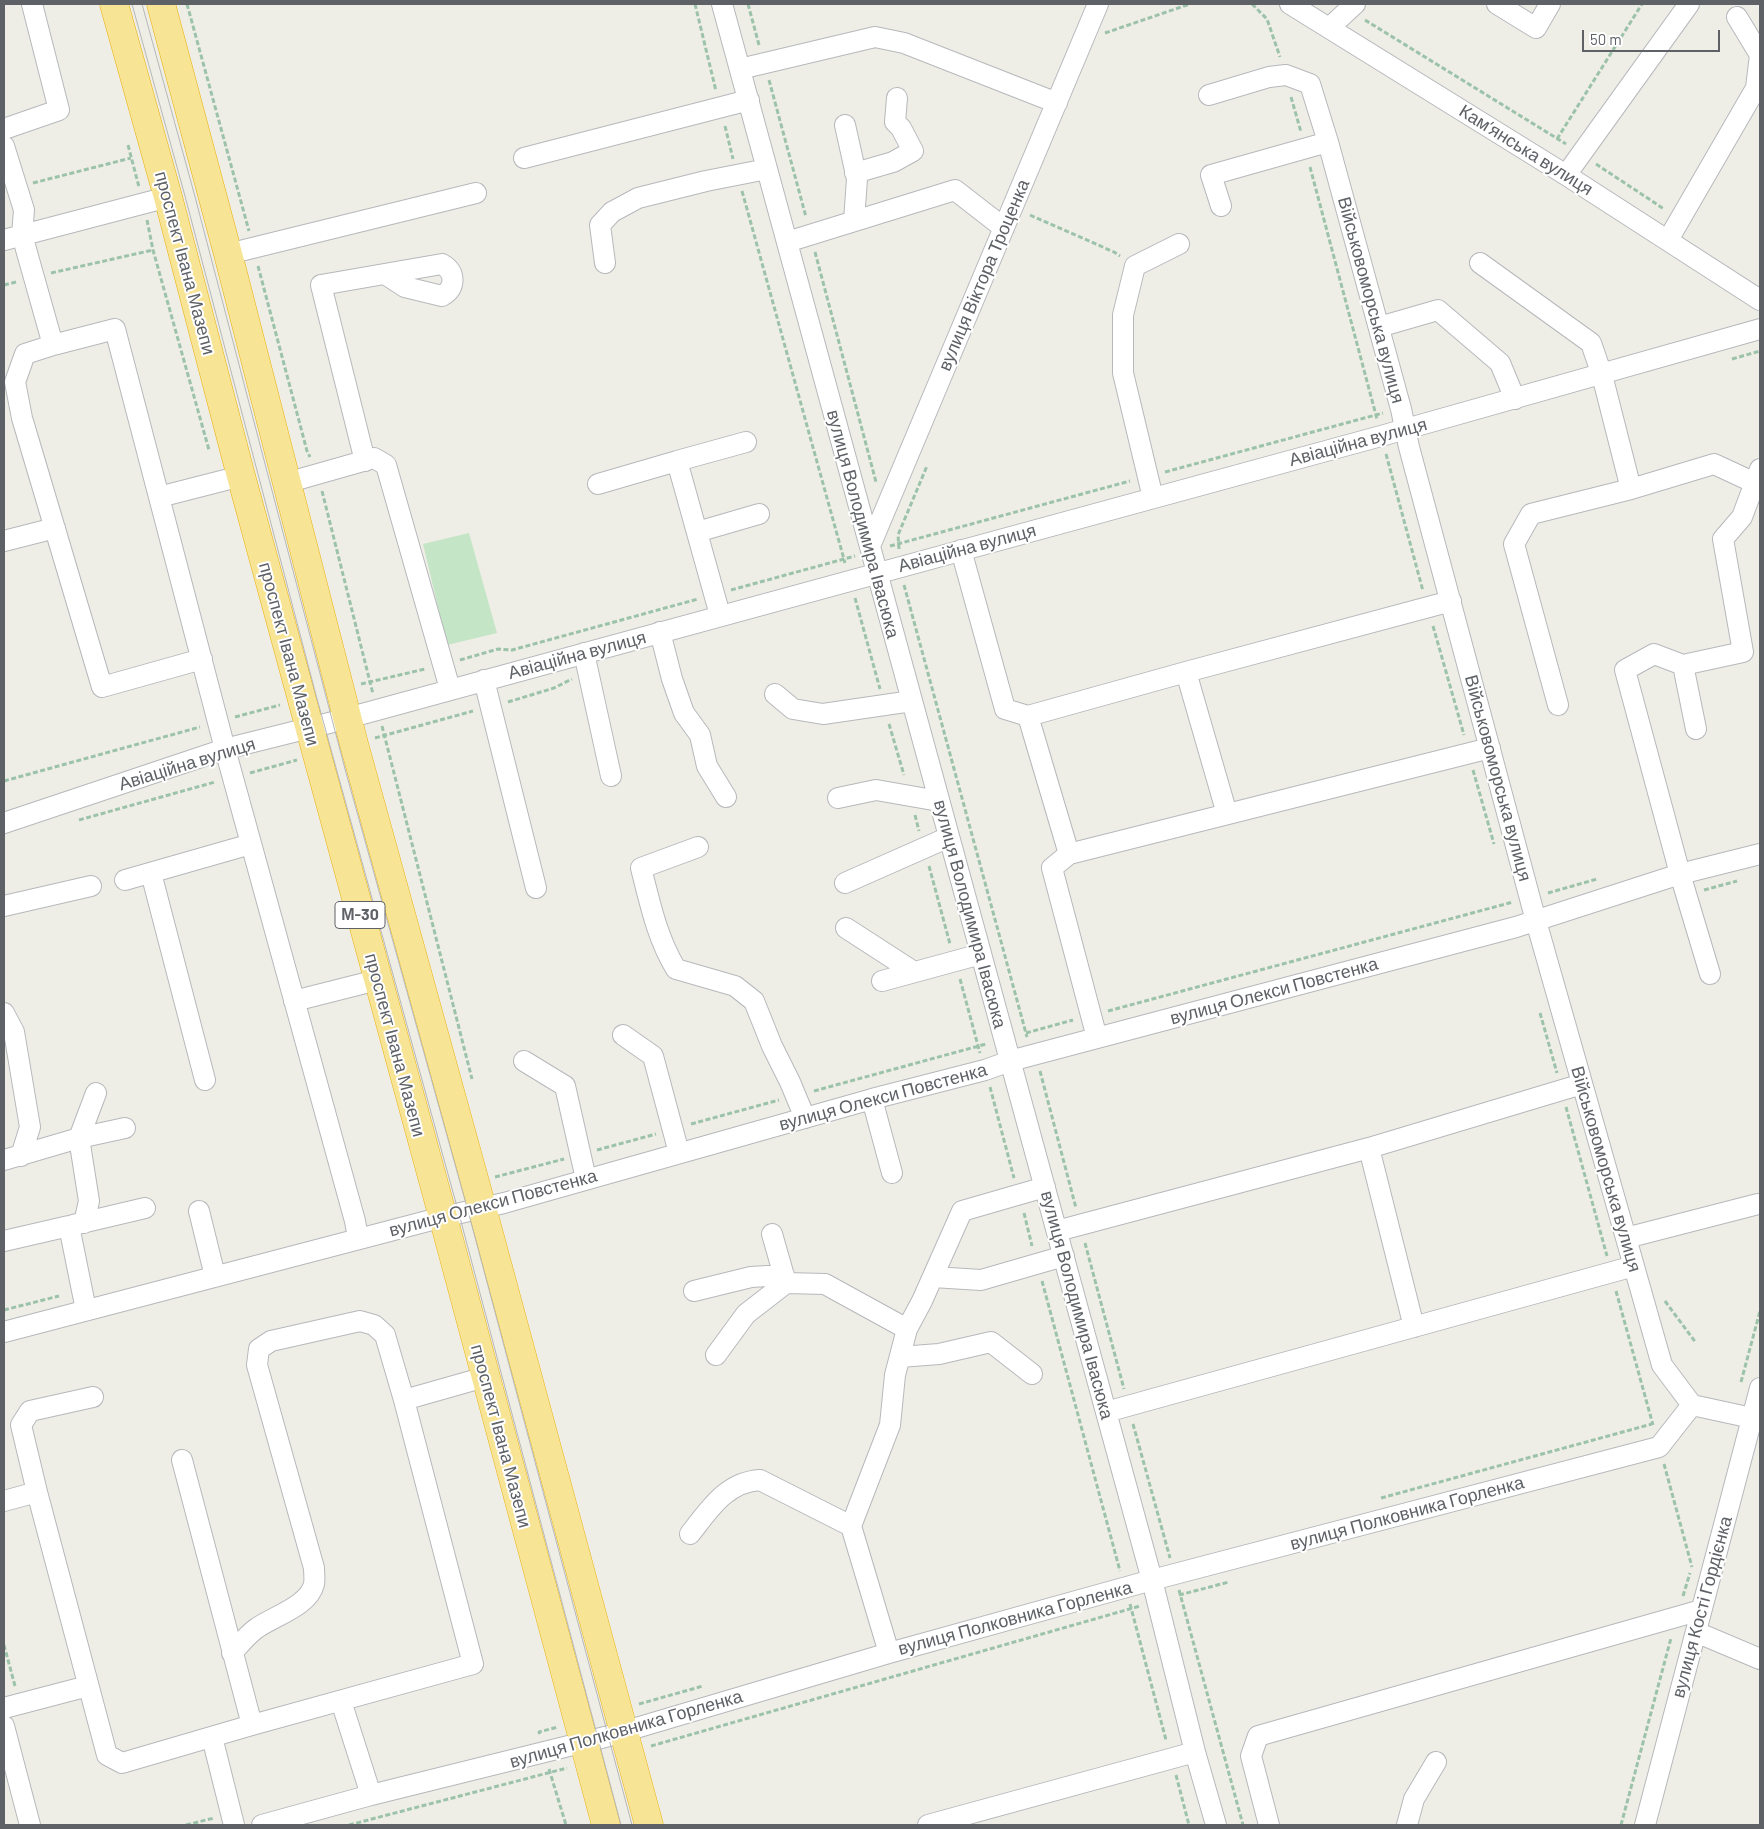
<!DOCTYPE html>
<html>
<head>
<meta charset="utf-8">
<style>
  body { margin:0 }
  #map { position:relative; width:1764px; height:1829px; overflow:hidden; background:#efeee6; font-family:Barlow,sans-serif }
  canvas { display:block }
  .frame { position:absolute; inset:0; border:5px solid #5e6166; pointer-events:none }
  .scale { position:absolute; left:1582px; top:30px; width:138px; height:22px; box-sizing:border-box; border:2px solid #5e6166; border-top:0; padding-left:6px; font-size:15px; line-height:18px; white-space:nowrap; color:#5e6166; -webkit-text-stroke:4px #fff; paint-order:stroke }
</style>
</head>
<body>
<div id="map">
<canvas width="1764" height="1829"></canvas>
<div class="frame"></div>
<div class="scale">50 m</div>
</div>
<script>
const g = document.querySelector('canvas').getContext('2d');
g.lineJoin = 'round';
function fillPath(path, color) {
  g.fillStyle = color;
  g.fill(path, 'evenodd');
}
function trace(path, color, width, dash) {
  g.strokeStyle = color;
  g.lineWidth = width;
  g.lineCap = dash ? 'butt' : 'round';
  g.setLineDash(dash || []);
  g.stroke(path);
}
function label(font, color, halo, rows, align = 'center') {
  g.font = font + ' Barlow,sans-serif';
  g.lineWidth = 4;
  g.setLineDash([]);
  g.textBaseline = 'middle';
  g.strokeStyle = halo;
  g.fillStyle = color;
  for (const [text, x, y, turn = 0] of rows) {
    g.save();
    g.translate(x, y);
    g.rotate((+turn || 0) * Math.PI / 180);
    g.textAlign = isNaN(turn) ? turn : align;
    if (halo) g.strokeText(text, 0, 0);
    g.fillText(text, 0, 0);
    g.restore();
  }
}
fillPath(new Path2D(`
  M 469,533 L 497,633 L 447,645 L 423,544 Z`), '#c4e5c6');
const minor = new Path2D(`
  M 722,4 L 1106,1412 L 1152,1580 L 1195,1752 L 1216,1825
  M 1290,4 L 1566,175 L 1760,300
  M 1497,4 L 1536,28 L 1550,4
  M 1737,17 L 1760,55
  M 1329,28 L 1355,4
  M 740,69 L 875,37 L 904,43 L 1057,103
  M 1209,95 L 1269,77 L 1286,75 L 1310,84 L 1328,142 L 1401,409 L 1409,447 L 1536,921 L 1662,1365 L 1692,1405
  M 845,125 L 857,179 L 854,221
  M 4,129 L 59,110 L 32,4
  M 4,146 L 24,210 L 22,235 L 53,345 L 115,329 L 225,749 L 355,1221 L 358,1238
  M 524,158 L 749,100
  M 855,173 L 893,162 L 913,151 L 901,128 L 895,122 L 897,98
  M 1566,175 L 1689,4
  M 1221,206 L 1211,175 L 1328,142
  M 4,240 L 168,197
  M 1668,240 L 1756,88 L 1760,55
  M 787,242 L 955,190 L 1004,228
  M 228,254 L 476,193
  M 605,263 L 600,225 L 612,212 L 638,198 L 706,181 L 767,169
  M 1480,263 L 1591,343 L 1602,375 L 1631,489
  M 1379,327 L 1438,310 L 1500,363 L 1515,399
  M 53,345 L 25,354 L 15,382 L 22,418 L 102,687 L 202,659
  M 365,461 L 321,285 L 442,264 C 456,272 456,288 442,296 L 405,287 L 385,274
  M 677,461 L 746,442
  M 286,483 L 374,458 L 386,465 L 450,689
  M 598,484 L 677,461 L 720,615
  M 159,497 L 241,476
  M 1153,498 L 1123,373 L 1123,315 L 1135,266 L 1179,244
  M 697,532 L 759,514
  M 4,541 L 55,528
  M 870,546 L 1098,4
  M 961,550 L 1005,709 L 1028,716
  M 660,632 L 672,679 L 684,713 L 700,735 L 707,766 L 726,797
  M 584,653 L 611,776
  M 1683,665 L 1696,729
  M 1186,672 L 1227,814
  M 484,680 L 536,888
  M 775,694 L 793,709 L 823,714 L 912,701
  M 1558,705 L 1514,544 L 1531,514 L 1631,489 L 1714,464 L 1755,483
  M 838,798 L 876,790 L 939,801
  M 4,823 L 225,749 L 333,722 L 1381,436 L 1760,329
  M 698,847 L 641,868 C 650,903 657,938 676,969 L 735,986 L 754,1001 L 772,1046 L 790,1082 L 805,1118
  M 1069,854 L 1028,716 L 1186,672 L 1451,601
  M 151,873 L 205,1080
  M 125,880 L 251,844
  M 845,883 L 949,837
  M 4,906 L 91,886
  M 846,928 L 914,972
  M 1710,974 L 1680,874 L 1625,670 L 1654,654 L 1683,665 L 1743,652 L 1723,539 L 1742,517 L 1760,469
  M 882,981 L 981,954
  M 294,1001 L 377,980
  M 4,1013 L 14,1032 L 30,1127 L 21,1156
  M 623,1035 L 653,1056 L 679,1153
  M 1097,1038 L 1052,868 L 1069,854 L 1490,748
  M 524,1061 L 565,1086 L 586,1179
  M 872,1099 L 892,1173
  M 1369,1148 L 1414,1327
  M 4,1160 L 79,1138 L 125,1128
  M 199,1211 L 215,1276
  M 84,1223 L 89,1201 L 79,1138 L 96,1093
  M 73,1225 L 145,1208
  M 1057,1231 L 1369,1148 L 1582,1084
  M 772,1234 L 786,1283
  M 1626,1238 L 1758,1204
  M 4,1241 L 69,1226 L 86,1310
  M 933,1277 L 981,1280 L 1064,1256
  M 694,1291 L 751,1277 L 784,1275
  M 4,1332 L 443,1217 L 504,1203 L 872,1099 L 985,1070 L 1010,1061 L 1516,927 L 1680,874 L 1760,854
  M 716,1355 L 746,1314 L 786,1283 L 825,1284 L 907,1329
  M 900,1357 L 939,1354 L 991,1342 L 1032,1374
  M 1106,1412 L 1634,1266
  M 182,1460 L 252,1725
  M 37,1492 L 21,1425 L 30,1411 L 93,1397
  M 4,1501 L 37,1492 L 107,1755 L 122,1763 L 252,1725 L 473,1664 L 404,1400 L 485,1377
  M 690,1534 C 709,1510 726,1482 760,1480 L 851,1526
  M 1696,1632 L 1760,1659
  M 232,1653 C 240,1644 248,1634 257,1628 C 274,1616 309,1606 314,1584 C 315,1579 314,1573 314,1568 L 257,1365 L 259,1349 L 271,1341 L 360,1321 L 374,1325 L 385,1335 L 404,1400
  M 889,1653 L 851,1526 L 890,1425 L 895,1375 L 907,1329 L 922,1301 L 962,1211 L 1045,1187
  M 341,1701 L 371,1795
  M 4,1708 L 88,1686
  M 4,1726 L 30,1825
  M 212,1737 L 234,1825
  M 262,1825 L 371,1795 L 609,1736 L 889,1653 L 1152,1580 L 1659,1447 L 1692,1405 L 1752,1418
  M 928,1825 L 1195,1752
  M 1269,1825 L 1251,1756 L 1258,1736 L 1701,1610
  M 1407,1825 L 1414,1799 L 1436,1762
  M 1645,1825 L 1760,1388`);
const highway = new Path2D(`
  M 114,4 L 168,197 L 241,476 L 443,1217 L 606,1825
  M 161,4 L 228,254 L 354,744 L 475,1182 L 649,1825`);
trace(minor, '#b6b8bc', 22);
trace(highway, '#e9b00d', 29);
trace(new Path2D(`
  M 187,4 L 249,231
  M 695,4 L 716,91
  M 748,4 L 759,45
  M 1252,4 L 1267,19 L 1280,57
  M 1365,20 L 1566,144
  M 1105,33 L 1190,4
  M 769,80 L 806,217
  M 1291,97 L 1301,132
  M 725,126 L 733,159
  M 1557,139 L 1642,4
  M 128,145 L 139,187
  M 1596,164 L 1664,209
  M 1310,167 L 1377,419
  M 33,183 L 131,158
  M 742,191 L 845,563
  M 1030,215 L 1114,252 L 1120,256
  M 147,220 L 153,250 L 209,450
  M 815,252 L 876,482
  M 258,266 L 307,451 L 310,457
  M 51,273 L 153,250
  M 4,285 L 16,282
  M 1732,359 L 1760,351
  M 1386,454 L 1423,591
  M 1165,472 L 1383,413
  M 322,491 L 373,694
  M 890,546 L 1130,481
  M 899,549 L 898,535 L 927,466
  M 904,585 L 1027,1037
  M 731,590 L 855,556
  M 855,598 L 880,689
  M 1433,626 L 1464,735
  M 460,660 L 498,649 L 512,650 L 698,599
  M 361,684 L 425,669
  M 508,702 L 554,688 L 572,679
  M 235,717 L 280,705
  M 889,724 L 904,775
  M 382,726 L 472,1079
  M 375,738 L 473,711
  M 1473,770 L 1494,844
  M 250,773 L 297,760
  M 4,781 L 200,727
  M 915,815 L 919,831
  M 79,820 L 215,782
  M 929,866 L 950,944
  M 1704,890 L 1737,881
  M 1548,893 L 1597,879
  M 960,979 L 980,1053
  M 1108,1011 L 1513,902
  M 1540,1013 L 1557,1073
  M 1026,1033 L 1073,1020
  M 1040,1071 L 1076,1208
  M 990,1087 L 1014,1178
  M 814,1091 L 986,1044
  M 1566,1107 L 1607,1256
  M 691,1124 L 779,1100
  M 597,1150 L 656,1134
  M 495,1177 L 564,1159
  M 1024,1213 L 1032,1246
  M 1085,1243 L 1124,1389
  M 1042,1281 L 1120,1571
  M 1616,1291 L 1653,1425
  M 1665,1301 L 1696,1343
  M 4,1310 L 59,1296
  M 1741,1382 L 1760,1311
  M 1133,1424 L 1170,1558
  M 1664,1464 L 1692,1567
  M 1381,1498 L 1652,1424
  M 1179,1590 L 1243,1825
  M 1179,1595 L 1229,1582
  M 1683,1596 L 1690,1573
  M 1130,1604 L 1166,1740
  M 4,1645 L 15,1686
  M 639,1704 L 703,1686
  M 540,1734 L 539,1732 L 558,1727
  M 651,1746 L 1140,1606
  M 549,1769 L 566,1825
  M 1176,1775 L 1189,1825
  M 186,1825 L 214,1818
  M 349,1825 L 567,1768
  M 1621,1825 L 1671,1638`), '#9cc3aa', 3, [5, 2.5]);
trace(minor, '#fff', 20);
trace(highway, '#f7e495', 28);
trace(new Path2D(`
  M 132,4 L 185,196 L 316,695 L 459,1214 L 621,1825
  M 142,4 L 194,193 L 345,769 L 468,1211 L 632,1825`), '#b6b7b7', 1);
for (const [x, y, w] of [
  [360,915,50]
]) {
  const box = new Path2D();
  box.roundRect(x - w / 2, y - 13.5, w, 27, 4);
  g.fillStyle = '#fff';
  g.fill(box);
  trace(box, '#5e6166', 1);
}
label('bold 16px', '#5e6166', null, [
  ["М-30",360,915]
]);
label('18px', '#5e6166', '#fff', [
  ["Камʼянська вулиця",1526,150,32],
  ["проспект Івана Мазепи",185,263,75],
  ["вулиця Віктора Троценка",984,275,-67],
  ["Військовоморська вулиця",1371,300,75],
  ["Авіаційна вулиця",1358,442,-15],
  ["вулиця Володимира Івасюка",863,524,75],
  ["Авіаційна вулиця",967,548,-15],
  ["проспект Івана Мазепи",289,654,75],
  ["Авіаційна вулиця",577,655,-15],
  ["Авіаційна вулиця",187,764,-17],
  ["Військовоморська вулиця",1498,778,75],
  ["вулиця Володимира Івасюка",970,914,75],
  ["вулиця Олекси Повстенка",1274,991,-15],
  ["проспект Івана Мазепи",395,1045,75],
  ["вулиця Олекси Повстенка",883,1097,-15],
  ["Військовоморська вулиця",1606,1169,74],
  ["вулиця Олекси Повстенка",493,1203,-15],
  ["вулиця Володимира Івасюка",1077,1305,75],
  ["проспект Івана Мазепи",501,1436,75],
  ["вулиця Полковника Горленка",1407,1513,-15],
  ["вулиця Кості Гордієнка",1702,1607,-75],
  ["вулиця Полковника Горленка",1015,1618,-15],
  ["вулиця Полковника Горленка",626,1729,-16]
]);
</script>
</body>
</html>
